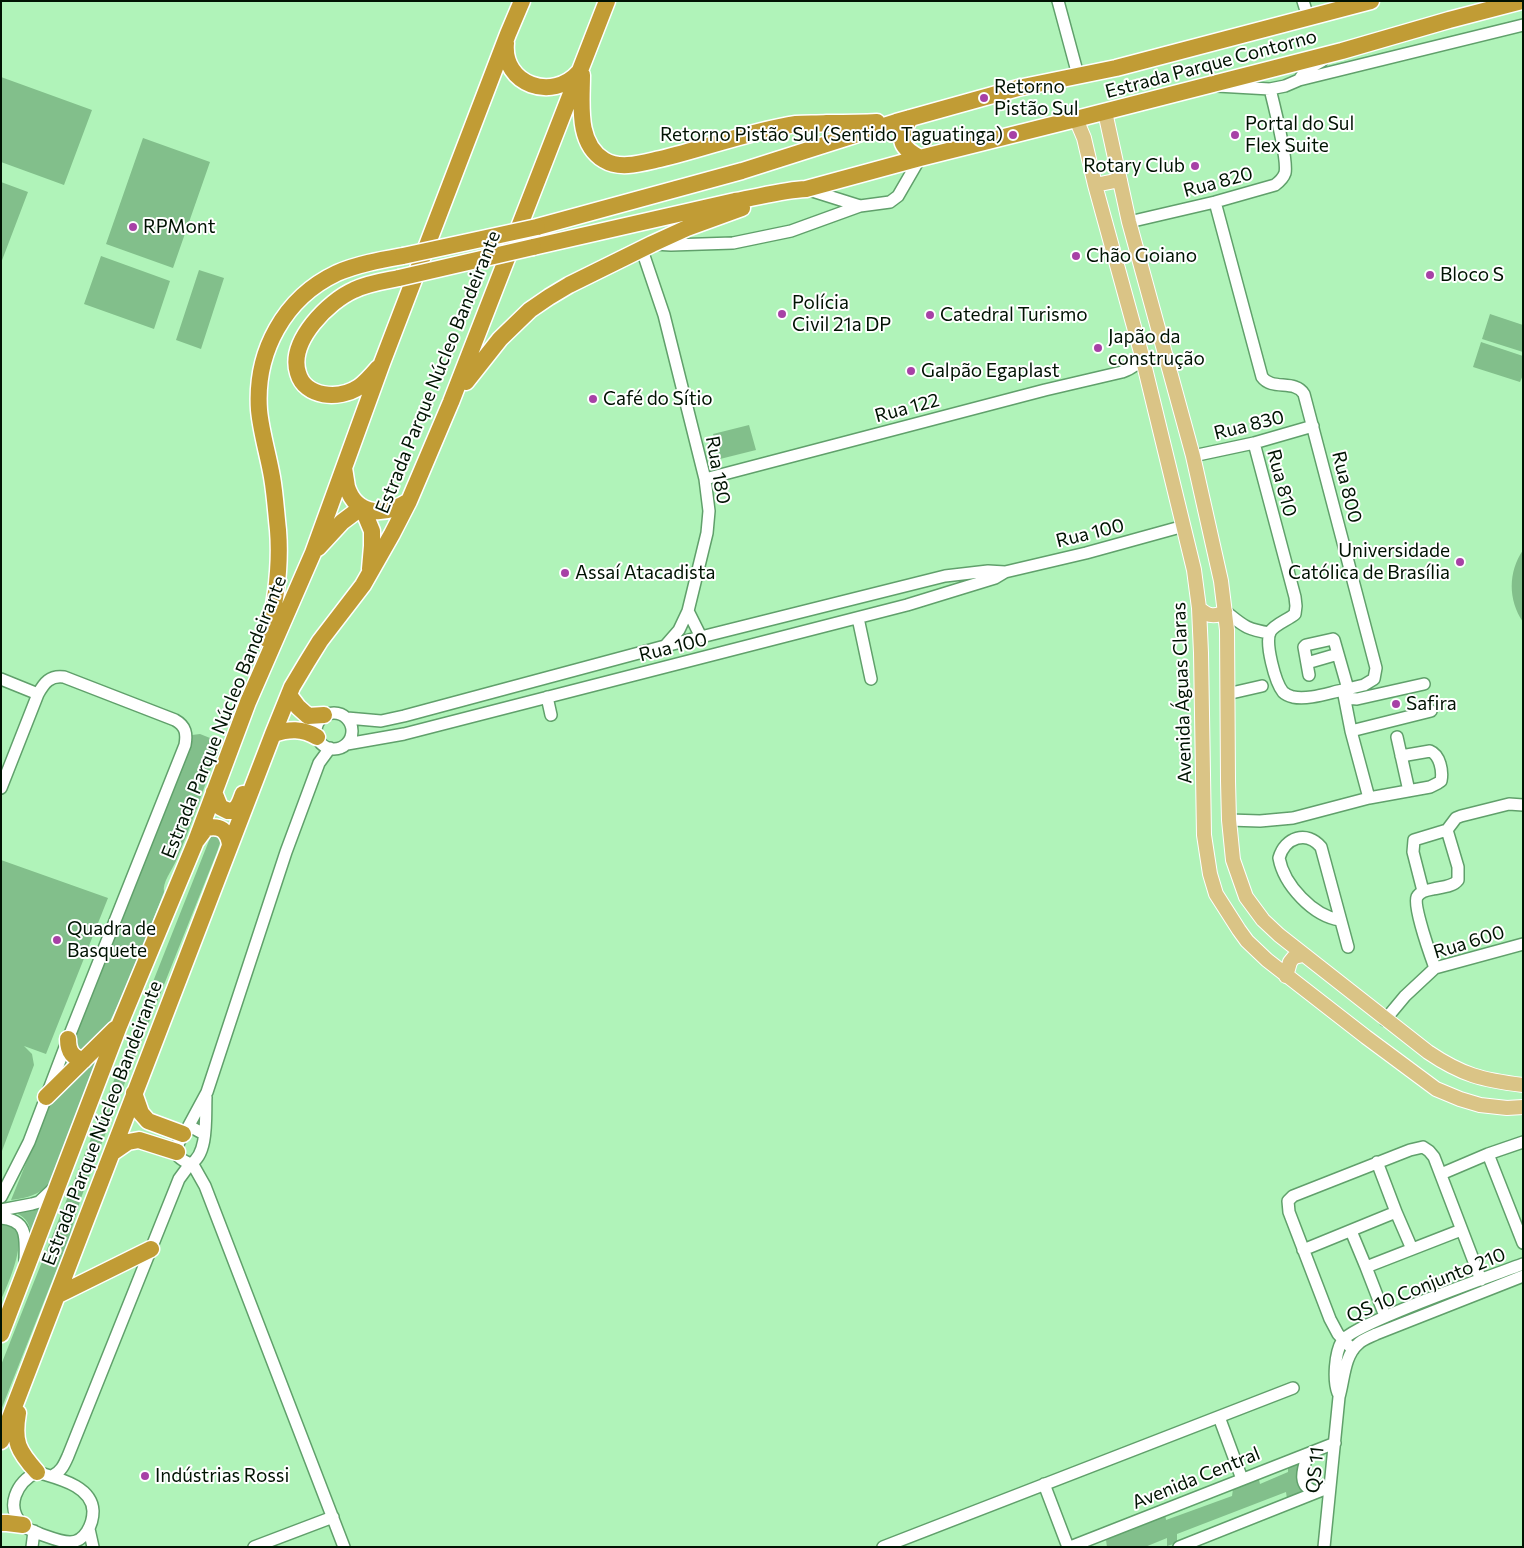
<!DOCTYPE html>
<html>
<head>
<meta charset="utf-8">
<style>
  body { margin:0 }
  #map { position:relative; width:1524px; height:1548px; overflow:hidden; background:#b0f3b9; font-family:Commissioner,sans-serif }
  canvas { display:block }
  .frame { position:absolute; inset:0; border:2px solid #001202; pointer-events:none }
</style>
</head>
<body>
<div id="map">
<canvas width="1524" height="1548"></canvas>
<div class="frame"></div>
</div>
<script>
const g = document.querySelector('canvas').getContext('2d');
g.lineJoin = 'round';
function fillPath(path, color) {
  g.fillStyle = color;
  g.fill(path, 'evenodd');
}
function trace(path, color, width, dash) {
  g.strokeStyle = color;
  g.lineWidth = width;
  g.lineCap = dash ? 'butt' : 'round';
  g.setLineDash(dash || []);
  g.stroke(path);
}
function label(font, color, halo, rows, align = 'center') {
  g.font = font + ' Commissioner,sans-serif';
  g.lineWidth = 4;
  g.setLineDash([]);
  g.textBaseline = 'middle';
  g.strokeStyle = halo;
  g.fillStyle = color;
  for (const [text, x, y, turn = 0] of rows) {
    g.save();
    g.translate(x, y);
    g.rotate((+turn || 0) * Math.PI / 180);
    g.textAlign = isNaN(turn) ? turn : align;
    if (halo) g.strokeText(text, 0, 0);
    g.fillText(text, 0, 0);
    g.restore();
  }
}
fillPath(new Path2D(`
  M 1,77 L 92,110 L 64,185 L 1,162 Z
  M 143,138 L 210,162 L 173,268 L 106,244 Z
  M 1,182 L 28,192 L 1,263 Z
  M 101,256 L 170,281 L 154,329 L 84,304 Z
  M 199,270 L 224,278 L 201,349 L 176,340 Z
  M 1490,314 L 1523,325 L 1523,352 L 1482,339 Z
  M 1481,342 L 1523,356 L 1523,375 L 1520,382 L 1473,367 Z
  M 749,425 L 756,450 L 720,459 L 713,434 Z
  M 1523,550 L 1523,622 C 1508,600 1508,572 1523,550 Z
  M 200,734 L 220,742 C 206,782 193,822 176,861 C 172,870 162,883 164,892 L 126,989 L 110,1021 L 102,1034 L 83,1054 L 73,1043 L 75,1036 L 189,748 L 192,735 Z
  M 215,831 L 221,840 L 217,852 L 122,1090 L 81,1198 L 69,1238 L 1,1410 L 1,1365 L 212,833 Z
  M 1,860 L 108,898 L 46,1054 L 24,1046 L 32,1054 L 34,1065 L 2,1151 Z
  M 103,1050 L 50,1183 C 39,1195 27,1198 11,1200 L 50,1104 L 61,1090 Z
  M 44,1203 L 31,1233 C 29,1221 24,1216 13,1212 Z
  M 8,1223 C 12,1227 17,1230 18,1236 C 22,1252 8,1284 1,1300 L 1,1225 Z
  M 1300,1461 L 1299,1479 L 1303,1492 L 1287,1499 L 1286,1492 L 1177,1534 L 1177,1543 L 1167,1546 L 1167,1538 L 1145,1547 L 1107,1547 L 1106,1540 L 1165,1513 L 1166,1520 L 1232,1496 L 1233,1489 L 1258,1476 L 1260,1484 L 1288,1472 L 1288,1465 Z`), '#82bf8b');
const minor = new Path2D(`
  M 1058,1 L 1078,75
  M 1303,1 L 1308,17
  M 1299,80 L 1523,25
  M 1217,86 L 1270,89 L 1285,86 L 1299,80 L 1306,70 L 1322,61
  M 806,189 L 860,206
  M 1215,202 L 1262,377 C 1272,391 1295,379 1304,394 L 1376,668 L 1374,679 L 1364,685 L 1343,690 L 1351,731 L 1369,798 L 1293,818 L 1260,821 L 1229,820
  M 1129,222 L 1215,202 L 1275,185 C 1279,182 1283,179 1285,173 C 1288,160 1274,105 1270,89
  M 654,244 L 671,245 L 733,243 L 791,231 L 860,206 L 890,202 L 898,196 L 920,158
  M 642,250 L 664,315 L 705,479 L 709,511 L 707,533 L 688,611 L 679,630 L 665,646
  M 1254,443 L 1295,597 L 1296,606 L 1295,614 C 1288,620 1275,624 1270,632 C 1265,644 1275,682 1283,692 C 1286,695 1289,696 1293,697 C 1309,700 1328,693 1343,690
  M 1193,456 L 1254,443 L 1313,426
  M 705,479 L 1045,390 L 1122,372 C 1131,369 1138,365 1142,356
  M 688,611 L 701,637
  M 1225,611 C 1244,626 1245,629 1270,633
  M 858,618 L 871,679
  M 1307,663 L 1338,654
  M 1309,675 L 1304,647 L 1306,645 L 1333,639 L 1334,640 L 1348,689
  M 1,679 L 38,694
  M 1227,694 L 1262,686
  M 547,697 L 551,715
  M 1345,698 L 1357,699 L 1424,684
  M316 731a18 18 0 1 1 36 0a18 18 0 1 1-36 0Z
  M 347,718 L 381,721 L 404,716 L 665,646 L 945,576 L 988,571 L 1005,572
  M 1351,731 L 1431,711
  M 1397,737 L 1409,791
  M 347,744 L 404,734 L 907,605 L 995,578 L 1005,572 L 1086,553 L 1184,526
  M 1,788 L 38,694 C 44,683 50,675 64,677 L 175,720 C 186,726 187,734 185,745 L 70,1034 L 29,1142 L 1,1197
  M 1369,798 L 1430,787 L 1438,783 L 1441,781 C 1443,771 1440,755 1430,751 L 1401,756
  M 1423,891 L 1413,852 L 1414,840 L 1447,830 L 1456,818 L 1461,816 L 1509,804 L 1523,805
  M 1340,920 C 1313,916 1284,885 1279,858 C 1285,837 1307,830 1321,847 L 1348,947
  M 1435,968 C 1431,957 1413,906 1417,897 C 1420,891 1427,890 1433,889 C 1441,887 1453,887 1458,880 L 1458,867 L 1447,830
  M 1385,1020 L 1405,996 L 1435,968 L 1523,944
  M 187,1129 L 207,1092 L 286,852 L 319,763 L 330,748
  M 204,1134 L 193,1128 L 187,1129 C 182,1135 173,1149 179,1157 C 182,1160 186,1162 190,1164 C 209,1155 205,1115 206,1097
  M 1488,1154 L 1523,1243
  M 192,1163 L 205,1186 L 344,1547
  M 1441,1174 L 1488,1154 L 1523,1142
  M 1,1210 L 32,1204 L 39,1202 L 56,1186
  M 1396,1212 L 1412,1249
  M 1,1218 C 30,1220 25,1241 25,1263
  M 1351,1231 L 1366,1267
  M 1303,1250 L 1396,1212 L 1377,1162
  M 1385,1316 L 1366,1267 L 1461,1230
  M 1353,1350 L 1338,1334 L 1330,1319 L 1289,1212 L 1288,1201 L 1293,1196 L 1410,1150 L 1423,1147 L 1429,1151 L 1434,1157 L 1481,1280
  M 1338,1393 C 1333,1380 1335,1353 1342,1341 C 1354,1323 1494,1275 1523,1264
  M 1219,1417 L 1242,1479
  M 1308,1454 C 1303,1469 1296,1487 1317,1492
  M 37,1472 C 56,1478 92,1485 93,1511 C 93,1524 85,1542 70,1542 C 60,1542 49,1537 40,1534 C 35,1531 27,1530 23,1525 C 4,1507 17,1482 37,1472 Z
  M 52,1476 C 61,1472 64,1465 68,1456 L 179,1179 L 190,1164
  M 1044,1484 L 1068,1547
  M 89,1529 L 93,1547
  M 32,1547 L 34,1531
  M 254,1547 L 333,1517
  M 883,1547 L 1293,1388
  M 1070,1547 L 1335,1443
  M 1179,1547 L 1330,1487
  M 1324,1547 L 1339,1397 C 1344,1380 1344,1356 1358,1344 C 1363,1339 1370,1337 1376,1334 L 1523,1276`);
const major = new Path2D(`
  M 1105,112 L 1129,222 L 1193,456 L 1221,581 L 1227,630 L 1228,781 L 1229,820 L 1233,860 L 1246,897 L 1263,920 L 1279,935 L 1428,1052 C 1462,1075 1482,1080 1523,1085
  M 1076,119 L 1084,138 L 1095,185 L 1142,356 L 1194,570 L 1199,608 L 1201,653 L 1204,835 L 1210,874 L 1216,894 L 1239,930 L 1247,941 L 1267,960 L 1366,1037 L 1436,1089 L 1460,1099 L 1480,1105 L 1507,1108 L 1523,1107
  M 1095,185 L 1120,180
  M 1199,608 C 1207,616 1215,618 1225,611
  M 1286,976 L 1290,962 L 1294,957 L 1303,955`);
const highway = new Path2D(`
  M 506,43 C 502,85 553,102 579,72
  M 582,75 C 582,103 576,143 604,160 C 620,170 642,163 660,159 C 706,148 750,131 796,124 C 806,123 817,124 827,123 C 843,123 860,123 877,122
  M 910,118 C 899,139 897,145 920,158
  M 537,227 L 742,171 L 896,122 L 1018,88 L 1116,68 L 1371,1
  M 533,247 L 735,201 C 759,197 783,190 806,189 L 920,158 L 1076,119 L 1342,51 L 1449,20 L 1522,1
  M 378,368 C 372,375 366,382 359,387 C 339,400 305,398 298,373 C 288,341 329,301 354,290 C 368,283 384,281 399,278
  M 466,382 L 500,339 L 530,310 L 549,297 L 569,285 L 652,244 L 687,228 L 742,208
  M 344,468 C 345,474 346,481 347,487 C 357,518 387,515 409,501
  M 318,548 L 342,522 L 362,507 L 372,531 L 372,546 L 370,569
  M 267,639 C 276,602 281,567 278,530 C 276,512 275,494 272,477 C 268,454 261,432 259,410 C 255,352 284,298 337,273 C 358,264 381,260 403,256
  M 289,695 L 298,707 L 308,716 L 324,715
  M 273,734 C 289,729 302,728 317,737
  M 214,792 L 220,807 L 228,811 C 238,811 240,802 243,794
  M 197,840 L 206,828 C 220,825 228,830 230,845
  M 68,1039 C 68,1051 72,1058 84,1060
  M 134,1093 L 141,1113 L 148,1121 L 183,1134
  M 46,1097 L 115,1029
  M 112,1153 L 128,1142 L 139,1140 L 177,1152
  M 58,1295 L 151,1249
  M 1,1334 L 119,1026 L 196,841 L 248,702 L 313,553 L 382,363 L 508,34 L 522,1
  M 18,1413 C 13,1442 18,1451 37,1472
  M 1,1441 L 273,734 L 292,687 L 307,662 L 320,641 L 363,585 L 392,534 L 409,501 L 451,402 L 607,1
  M 1,1523 L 7,1523 L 23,1525`);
trace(minor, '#60a06b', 14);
trace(major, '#fff', 16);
trace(highway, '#fff', 19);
trace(minor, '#fff', 11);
trace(major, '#dac486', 14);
trace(highway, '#c19c35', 16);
const highwayBridge = new Path2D(`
  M 403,256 L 537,227
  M 399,278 L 533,247`);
trace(highwayBridge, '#fff', 19, []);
trace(highwayBridge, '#c19c35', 16);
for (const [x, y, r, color] of [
  [984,98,5,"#a741a6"],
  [1013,135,5,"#a741a6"],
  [1235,135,5,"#a741a6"],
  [1195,166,5,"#a741a6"],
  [133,227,5,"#a741a6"],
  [1076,256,5,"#a741a6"],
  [1430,275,5,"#a741a6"],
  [782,314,5,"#a741a6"],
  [930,315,5,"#a741a6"],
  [1098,348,5,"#a741a6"],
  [911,371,5,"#a741a6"],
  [593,399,5,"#a741a6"],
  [1460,562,5,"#a741a6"],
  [565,573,5,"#a741a6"],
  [1396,704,5,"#a741a6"],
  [57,940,5,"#a741a6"],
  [145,1476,5,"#a741a6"]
]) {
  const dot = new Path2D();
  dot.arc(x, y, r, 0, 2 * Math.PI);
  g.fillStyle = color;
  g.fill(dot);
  trace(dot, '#fff', 2);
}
label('19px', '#001202', '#fff', [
  ["Estrada Parque Contorno",1211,64,-15],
  ["Rua 820",1218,182,-15],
  ["Estrada Parque Núcleo Bandeirante",438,372,-68],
  ["Rua 122",907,408,-15],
  ["Rua 830",1249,425,-14],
  ["Rua 180",718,470,80],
  ["Rua 810",1282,483,75],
  ["Rua 800",1347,487,76],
  ["Rua 100",1090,533,-14],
  ["Rua 100",673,647,-14],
  ["Avenida Águas Claras",1182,693,-92],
  ["Estrada Parque Núcleo Bandeirante",224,717,-68],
  ["Rua 600",1469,942,-17],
  ["Estrada Parque Núcleo Bandeirante",102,1123,-69],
  ["QS 10 Conjunto 210",1426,1285,-22],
  ["QS 11",1315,1470,-84],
  ["Avenida Central",1196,1478,-22]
]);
label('19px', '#001202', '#fff', [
  ["Retorno",994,87],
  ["Pistão Sul",994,109],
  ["Portal do Sul",1245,124],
  ["Flex Suite",1245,146],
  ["Retorno Pistão Sul (Sentido Taguatinga)",1003,135,"right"],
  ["Rotary Club",1185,166,"right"],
  ["RPMont",143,227],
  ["Chão Goiano",1086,256],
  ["Bloco S",1440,275],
  ["Polícia",792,303],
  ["Civil 21a DP",792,325],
  ["Catedral Turismo",940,315],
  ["Japão da",1108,337],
  ["construção",1108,359],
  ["Galpão Egaplast",921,371],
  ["Café do Sítio",603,399],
  ["Universidade",1450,551,"right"],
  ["Católica de Brasília",1450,573,"right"],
  ["Assaí Atacadista",575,573],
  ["Safira",1406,704],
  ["Quadra de",67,929],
  ["Basquete",67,951],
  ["Indústrias Rossi",155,1476]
], 'left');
</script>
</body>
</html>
